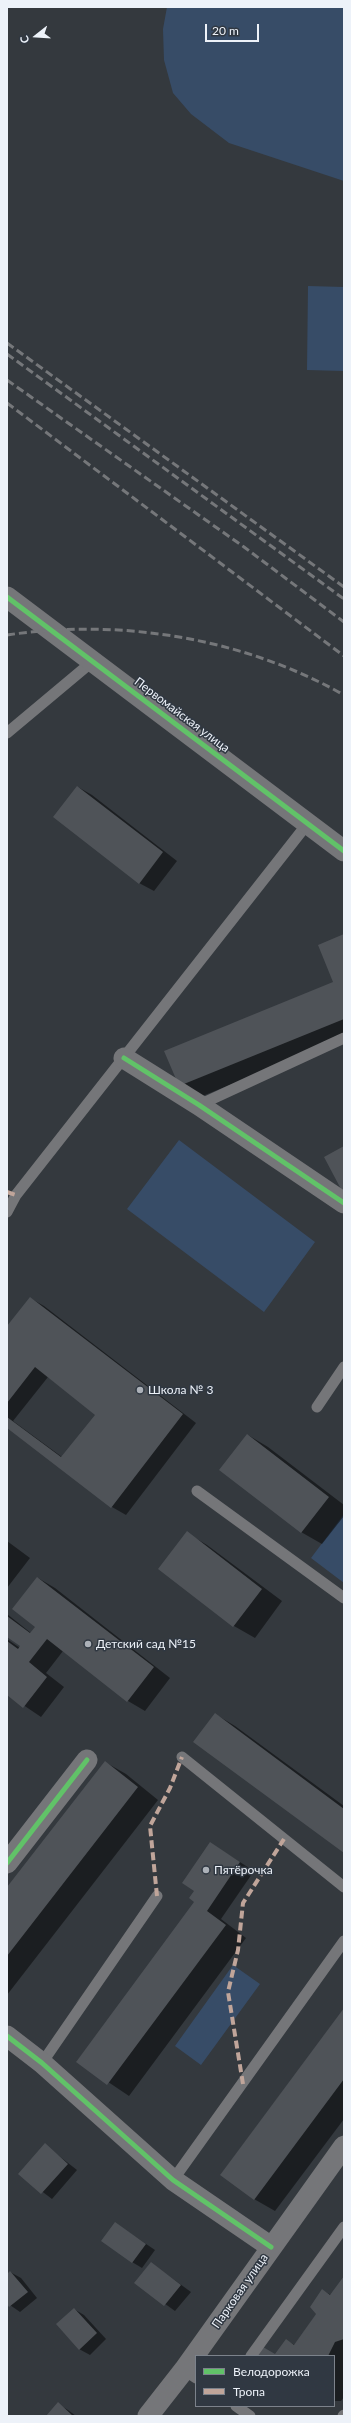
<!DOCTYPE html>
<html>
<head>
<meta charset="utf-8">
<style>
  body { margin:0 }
  #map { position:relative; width:351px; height:2423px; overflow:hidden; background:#34393e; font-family:Lato,sans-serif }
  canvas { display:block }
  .frame { position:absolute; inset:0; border:8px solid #edf2f9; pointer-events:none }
  .legend { position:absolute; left:195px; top:2355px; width:140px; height:52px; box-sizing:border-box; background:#303842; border:1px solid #7c828b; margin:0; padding:5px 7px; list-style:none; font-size:12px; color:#edf2f9 }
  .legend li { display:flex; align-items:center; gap:8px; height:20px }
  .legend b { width:20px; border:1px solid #7c828b }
  .north { position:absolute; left:16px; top:16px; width:40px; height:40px; -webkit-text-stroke:3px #303842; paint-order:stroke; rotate:253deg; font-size:11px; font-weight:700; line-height:16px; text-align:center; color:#edf2f9 }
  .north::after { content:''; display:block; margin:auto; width:14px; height:18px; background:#edf2f9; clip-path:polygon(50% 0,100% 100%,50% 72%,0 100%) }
  .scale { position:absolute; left:205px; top:24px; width:54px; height:18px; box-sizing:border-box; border:2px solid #edf2f9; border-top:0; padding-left:5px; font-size:12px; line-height:14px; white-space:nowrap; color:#edf2f9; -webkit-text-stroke:3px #303842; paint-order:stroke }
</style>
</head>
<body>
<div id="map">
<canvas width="351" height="2423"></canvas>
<div class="frame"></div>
<ul class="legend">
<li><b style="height:5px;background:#61c268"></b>Велодорожка</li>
<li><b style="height:5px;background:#c0a59a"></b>Тропа</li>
</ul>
<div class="north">С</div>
<div class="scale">20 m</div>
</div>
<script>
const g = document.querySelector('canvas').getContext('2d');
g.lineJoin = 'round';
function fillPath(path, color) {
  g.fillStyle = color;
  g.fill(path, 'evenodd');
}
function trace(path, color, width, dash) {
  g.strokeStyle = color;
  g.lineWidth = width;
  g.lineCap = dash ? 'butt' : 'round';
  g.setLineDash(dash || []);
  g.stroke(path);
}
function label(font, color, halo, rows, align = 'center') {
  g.font = font + ' Lato,sans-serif';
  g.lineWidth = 3;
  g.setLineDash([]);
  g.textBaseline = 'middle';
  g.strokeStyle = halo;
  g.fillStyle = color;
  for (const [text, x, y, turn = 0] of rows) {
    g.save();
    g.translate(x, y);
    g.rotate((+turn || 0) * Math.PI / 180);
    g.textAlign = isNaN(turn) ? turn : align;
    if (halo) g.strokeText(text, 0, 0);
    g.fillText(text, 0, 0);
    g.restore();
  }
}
fillPath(new Path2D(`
  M 167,7 L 344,7 L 344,181 L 229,143 L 191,114 L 173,93 L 164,60 L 163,29 Z
  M 308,286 L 344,287 L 344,371 L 307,370 Z
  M 179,1140 L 315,1242 L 264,1312 L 127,1209 Z
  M 344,1514 L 344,1583 L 311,1558 Z
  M 233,1965 L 260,1984 L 201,2065 L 175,2046 Z`), '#374c67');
fillPath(new Path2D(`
  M 78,787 L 92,795 L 177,861 L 154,891 L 139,883 Z
  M 344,935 L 344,1039 L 200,1097 L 180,1085 L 334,983 Z
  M 30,1298 L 44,1306 L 196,1423 L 126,1515 L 112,1507 L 7,1426 L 7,1328 ZM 48,1377 L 97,1414 L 62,1457 L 13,1421 Z
  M 248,1435 L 268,1447 L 344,1505 L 344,1516 L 322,1544 L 301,1532 Z
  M 187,1533 L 207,1545 L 282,1601 L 255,1638 L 234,1626 Z
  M 7,1541 L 30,1558 L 7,1588 Z
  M 38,1578 L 55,1588 L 170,1678 L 145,1711 L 128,1701 L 63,1651 L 46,1673 L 64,1687 L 41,1717 L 7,1694 L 7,1639 L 20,1648 L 21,1646 L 7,1635 L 7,1614 L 31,1633 L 36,1627 Z
  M 215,1714 L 235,1726 L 344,1806 L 344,1852 Z
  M 105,1762 L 126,1774 L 158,1800 L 7,1995 L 7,1889 Z
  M 210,1843 L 254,1871 L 221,1919 L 246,1938 L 129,2096 L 77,2061 L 195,1904 L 196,1891 Z
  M 344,2009 L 344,2119 L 275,2211 L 254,2199 L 221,2174 Z
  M 45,2145 L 77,2170 L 52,2199 L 19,2174 Z
  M 115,2223 L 155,2250 L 142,2268 L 132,2262 Z
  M 151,2263 L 191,2292 L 175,2311 L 136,2283 Z
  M 10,2272 L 21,2278 L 37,2298 L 20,2312 L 7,2303 L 7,2275 Z
  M 344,2278 L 344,2397 L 341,2401 L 334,2401 L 334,2356 L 258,2356 L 275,2355 L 287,2341 L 295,2345 L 317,2313 L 322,2290 L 331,2295 Z
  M 74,2309 L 84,2315 L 106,2339 L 90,2355 L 79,2349 Z
  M 58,2404 L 68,2410 L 76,2416 L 47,2416 Z`), '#0007');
fillPath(new Path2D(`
  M 77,786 L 163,852 L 139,884 L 53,817 Z
  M 344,934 L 344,1019 L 179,1086 L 164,1051 L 333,982 L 318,945 Z
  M 344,1146 L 344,1190 L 342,1191 L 324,1157 Z
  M 30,1297 L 183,1414 L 111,1508 L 7,1428 L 7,1417 L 61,1457 L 95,1415 L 35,1367 L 7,1403 L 7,1326 Z
  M 247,1434 L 329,1497 L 301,1533 L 219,1470 Z
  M 187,1531 L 262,1589 L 233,1627 L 158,1569 Z
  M 37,1577 L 154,1667 L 127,1702 L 47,1639 L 29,1662 L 47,1677 L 23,1708 L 7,1695 L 7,1641 L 18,1649 L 20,1646 L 7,1637 L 7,1616 L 30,1633 L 35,1627 L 12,1609 Z
  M 215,1713 L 344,1809 L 344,1853 L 193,1742 Z
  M 105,1761 L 138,1787 L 7,1956 L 7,1887 Z
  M 210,1842 L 240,1862 L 207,1911 L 226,1925 L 107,2085 L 76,2062 L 194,1902 L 189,1898 L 194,1891 L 182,1883 Z
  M 344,2008 L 344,2079 L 254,2200 L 220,2175 Z
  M 45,2143 L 68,2164 L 41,2194 L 18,2174 Z
  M 115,2222 L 146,2244 L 132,2263 L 101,2241 Z
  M 151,2262 L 181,2285 L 164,2306 L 134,2283 Z
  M 10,2271 L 28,2292 L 9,2307 L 7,2304 L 7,2274 Z
  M 344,2276 L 344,2339 L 335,2342 L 328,2356 L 256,2356 L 263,2347 L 275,2354 L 286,2339 L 294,2345 L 316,2314 L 310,2307 L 322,2289 L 330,2295 Z
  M 74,2308 L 97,2333 L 79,2350 L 56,2324 Z
  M 58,2402 L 73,2416 L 46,2416 Z`), '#4f5358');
trace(new Path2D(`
  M 7,733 L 93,661
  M 199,1105 L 344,1038
  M 7,1212 L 16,1195 L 308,823
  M 317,1407 L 344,1367
  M 197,1491 L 344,1598
  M 182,1757 L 344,1887
  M 42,2063 L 157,1896
  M 173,2180 L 344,1941
  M 251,2356 L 344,2227
  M 184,2370 L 196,2378
  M 236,2406 L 250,2416
  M 343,2416 L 344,2415`), '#757679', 11);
trace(new Path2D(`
  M 7,597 L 344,851
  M 124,1058 L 199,1105 L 344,1203
  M 7,1863 L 87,1760
  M 7,2036 L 42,2063 L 173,2180 L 271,2247
  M 148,2416 L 184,2370 L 344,2146`), '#757679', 21);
trace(new Path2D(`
  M 7,343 L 344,587
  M 7,354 L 344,599
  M 7,380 L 244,547 L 344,622
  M 7,403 L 344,656
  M 7,635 C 121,618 243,638 344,695`), '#75777a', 3, [8, 4]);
trace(new Path2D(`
  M 7,1192 L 16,1195
  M 157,1896 L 150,1826 L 170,1788 L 182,1757
  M 243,2084 L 228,1992 L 238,1950 L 243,1903 L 284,1839`), '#c0a59a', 4, [8, 4]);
trace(new Path2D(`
  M 7,597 L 344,851
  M 124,1058 L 199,1105 L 344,1203
  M 7,1863 L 87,1760
  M 7,2036 L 42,2063 L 173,2180 L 271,2247`), '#61c268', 5);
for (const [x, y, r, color] of [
  [140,1390,4,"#acb1b8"],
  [88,1644,4,"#acb1b8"],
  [206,1870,4,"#acb1b8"]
]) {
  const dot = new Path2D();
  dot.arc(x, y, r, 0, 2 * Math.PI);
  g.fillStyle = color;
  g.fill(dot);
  trace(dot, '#303842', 1.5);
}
label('12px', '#edf2f9', '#303842', [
  ["Первомайская улица",182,715,37],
  ["Парковая улица",240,2291,-55]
]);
label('12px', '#edf2f9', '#303842', [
  ["Школа № 3",148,1390],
  ["Детский сад №15",96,1644],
  ["Пятёрочка",214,1870]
], 'left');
</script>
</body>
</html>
